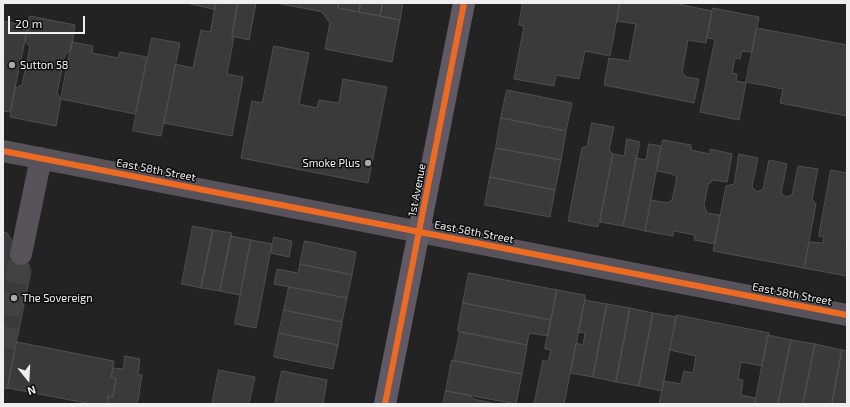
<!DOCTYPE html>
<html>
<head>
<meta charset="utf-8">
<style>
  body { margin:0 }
  #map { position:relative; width:850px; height:407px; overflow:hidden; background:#232323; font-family:"Exo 2",sans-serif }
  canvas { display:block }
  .frame { position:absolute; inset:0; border:4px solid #eeefee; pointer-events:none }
  .north { position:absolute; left:8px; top:359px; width:40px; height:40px; -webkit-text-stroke:3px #0c0d0c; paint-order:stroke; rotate:162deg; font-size:11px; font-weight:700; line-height:16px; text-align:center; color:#eeefee }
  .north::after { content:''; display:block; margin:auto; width:14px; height:18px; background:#eeefee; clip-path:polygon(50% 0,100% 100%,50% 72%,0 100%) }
  .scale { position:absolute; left:8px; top:16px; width:77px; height:18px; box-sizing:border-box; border:2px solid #eeefee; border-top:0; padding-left:5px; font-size:12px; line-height:14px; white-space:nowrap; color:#eeefee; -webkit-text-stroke:3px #0c0d0c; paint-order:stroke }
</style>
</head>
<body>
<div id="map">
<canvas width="850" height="407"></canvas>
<div class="frame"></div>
<div class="north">N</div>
<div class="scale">20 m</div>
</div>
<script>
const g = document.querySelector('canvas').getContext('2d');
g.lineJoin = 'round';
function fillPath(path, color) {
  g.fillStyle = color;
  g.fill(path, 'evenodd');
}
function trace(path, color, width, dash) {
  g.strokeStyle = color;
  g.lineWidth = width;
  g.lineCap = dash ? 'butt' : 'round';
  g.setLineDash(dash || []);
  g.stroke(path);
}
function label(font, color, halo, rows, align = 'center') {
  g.font = font + ' "Exo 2",sans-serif';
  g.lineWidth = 3;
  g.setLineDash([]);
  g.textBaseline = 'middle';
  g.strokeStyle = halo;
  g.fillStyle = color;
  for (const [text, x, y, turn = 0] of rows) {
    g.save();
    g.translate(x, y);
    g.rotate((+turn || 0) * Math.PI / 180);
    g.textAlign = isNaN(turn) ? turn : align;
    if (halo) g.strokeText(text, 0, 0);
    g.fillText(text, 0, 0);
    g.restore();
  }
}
const building = new Path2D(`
  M 186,3 L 216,3 L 215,9 Z
  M 216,3 L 238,3 L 232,36 L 234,37 L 227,74 L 243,77 L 232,136 L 164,123 L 175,64 L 193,68 L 201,30 L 210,32 Z
  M 238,3 L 256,3 L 249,40 L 232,36 Z
  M 277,3 L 339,3 L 338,8 L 400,20 L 392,62 L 325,49 L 330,23 L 322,12 Z
  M 339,3 L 361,3 L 359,12 L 338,8 Z
  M 361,3 L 383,3 L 380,16 L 359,12 Z
  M 383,3 L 403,3 L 400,20 L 380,16 Z
  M 523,3 L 620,3 L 610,56 L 585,51 L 579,79 L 556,75 L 554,86 L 514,79 L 524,26 L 519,25 Z
  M 620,3 L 673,3 L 712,11 L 706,43 L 688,40 L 682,72 L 686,77 L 699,79 L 694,103 L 604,85 L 609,58 L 629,61 L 636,24 L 617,21 Z
  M 713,8 L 759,17 L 752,52 L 742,51 L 740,59 L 735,58 L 732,73 L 737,74 L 736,81 L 746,83 L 739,120 L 700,112 L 715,39 L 707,38 Z
  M 30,16 L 75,25 L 71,50 L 65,54 L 57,93 L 61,99 L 56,126 L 10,117 L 15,88 L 22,85 L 30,47 L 25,41 Z
  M 3,21 L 28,26 L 10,112 L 3,111 Z
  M 757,28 L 847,45 L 847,116 L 780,103 L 783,89 L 746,82 Z
  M 152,38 L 180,43 L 161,136 L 133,131 Z
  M 72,42 L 93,46 L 92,53 L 118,58 L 120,52 L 147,57 L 135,114 L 61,99 Z
  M 274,46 L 309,53 L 299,104 L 317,108 L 319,100 L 339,103 L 343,79 L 387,87 L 368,183 L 241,158 L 252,101 L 262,103 Z
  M 507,90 L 572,103 L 566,131 L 501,118 Z
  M 501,118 L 566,131 L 561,160 L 496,148 Z
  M 592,123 L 614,127 L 609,150 L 613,154 L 598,227 L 568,221 L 582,148 L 587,146 Z
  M 627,139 L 640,142 L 623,226 L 600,222 L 613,154 L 624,156 Z
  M 663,140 L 691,145 L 691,150 L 710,154 L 710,149 L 732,154 L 727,182 L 713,180 L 708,185 L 704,205 L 707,213 L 720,215 L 715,244 L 694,240 L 695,235 L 674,231 L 673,236 L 645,231 L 651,200 L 667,203 L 672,200 L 677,177 L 672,174 L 657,171 Z
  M 649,144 L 661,146 L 645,231 L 623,226 L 636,158 L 646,160 Z
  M 496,148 L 561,160 L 555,190 L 490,177 Z
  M 739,154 L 758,158 L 752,187 L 757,192 L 763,189 L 769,160 L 787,164 L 781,193 L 786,197 L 792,195 L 798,166 L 818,169 L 812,199 L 816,204 L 804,268 L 713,251 L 726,186 L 734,184 Z
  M 831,170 L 847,173 L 847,240 L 846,247 L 847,248 L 847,276 L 804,268 L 809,242 L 823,243 L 824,237 L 819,236 Z
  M 490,177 L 555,190 L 550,217 L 485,205 Z
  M 193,226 L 213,230 L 201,288 L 182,284 Z
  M 213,230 L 232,233 L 220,291 L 201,288 Z
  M 3,232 L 7,233 L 31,270 L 7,389 L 3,388 Z
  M 231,236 L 251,240 L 240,295 L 220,291 Z
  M 274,237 L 292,241 L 289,257 L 271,253 Z
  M 251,240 L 272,244 L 256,328 L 235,324 Z
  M 305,241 L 356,252 L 352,275 L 300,264 Z
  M 300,264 L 352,275 L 347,298 L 274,284 L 277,269 L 298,273 Z
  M 469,273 L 557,290 L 551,320 L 463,303 Z
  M 289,287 L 347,298 L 342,322 L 284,310 Z
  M 557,290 L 585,295 L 585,300 L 564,404 L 534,404 L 543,360 L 548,362 L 551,350 L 545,349 Z
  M 585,300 L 607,304 L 593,377 L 570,373 L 576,343 L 583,345 L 585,333 L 578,332 Z
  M 463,303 L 551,320 L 548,336 L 529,333 L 527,345 L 458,331 Z
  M 607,304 L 630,308 L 616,382 L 593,377 Z
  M 630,308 L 653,313 L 639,386 L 616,382 Z
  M 284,310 L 342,322 L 338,345 L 279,333 Z
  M 653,313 L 676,317 L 662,391 L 639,386 Z
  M 677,315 L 769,333 L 762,366 L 741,362 L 738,379 L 743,380 L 741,395 L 756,398 L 755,404 L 659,404 L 664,381 L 681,384 L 684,371 L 693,373 L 696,356 L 670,350 Z
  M 460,332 L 527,345 L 522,374 L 454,361 Z
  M 279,333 L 338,345 L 333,369 L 274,357 Z
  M 768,335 L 791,340 L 778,404 L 755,404 Z
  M 791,340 L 815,344 L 803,404 L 778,404 Z
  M 17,342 L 114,361 L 111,377 L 116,378 L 113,397 L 108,396 L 107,404 L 91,404 L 8,388 Z
  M 815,344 L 842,350 L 832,404 L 803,404 Z
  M 842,350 L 847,351 L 847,404 L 832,404 Z
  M 125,356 L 140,359 L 138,375 L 142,375 L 138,401 L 135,404 L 107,404 L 108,396 L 113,397 L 116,378 L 111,377 L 113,368 L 123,369 Z
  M 452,360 L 522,374 L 516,404 L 446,391 Z
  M 219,370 L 255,377 L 249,404 L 212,404 Z
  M 282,371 L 327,380 L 323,404 L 275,404 Z
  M 446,391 L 470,395 L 473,399 L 497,404 L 443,404 Z`);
fillPath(building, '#3a3a3a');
trace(building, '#4e4f4e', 1);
trace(new Path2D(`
  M 3,348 L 21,254`), '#414241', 22, [22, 11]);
trace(new Path2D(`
  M 3,151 L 847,315
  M 21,254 L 41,158`), '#58525a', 22);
trace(new Path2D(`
  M 385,404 L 464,3`), '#615a64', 22);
trace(new Path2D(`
  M 3,151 L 847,315
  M 385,404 L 464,3`), '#ed6a23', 6);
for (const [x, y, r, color] of [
  [12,65,4,"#a7a8a7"],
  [368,163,4,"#a7a8a7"],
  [14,298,4,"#a7a8a7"]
]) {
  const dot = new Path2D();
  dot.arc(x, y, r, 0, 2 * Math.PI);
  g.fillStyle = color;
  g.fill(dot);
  trace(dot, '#0c0d0c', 1.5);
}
label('11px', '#eeefee', '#0c0d0c', [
  ["Sutton 58",20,65],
  ["Smoke Plus",360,163,"right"],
  ["The Sovereign",22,298]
], 'left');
label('11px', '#eeefee', '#0c0d0c', [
  ["East 58th Street",156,170,11],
  ["1st Avenue",417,190,-79],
  ["East 58th Street",474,232,11],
  ["East 58th Street",792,294,11]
]);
</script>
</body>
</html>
